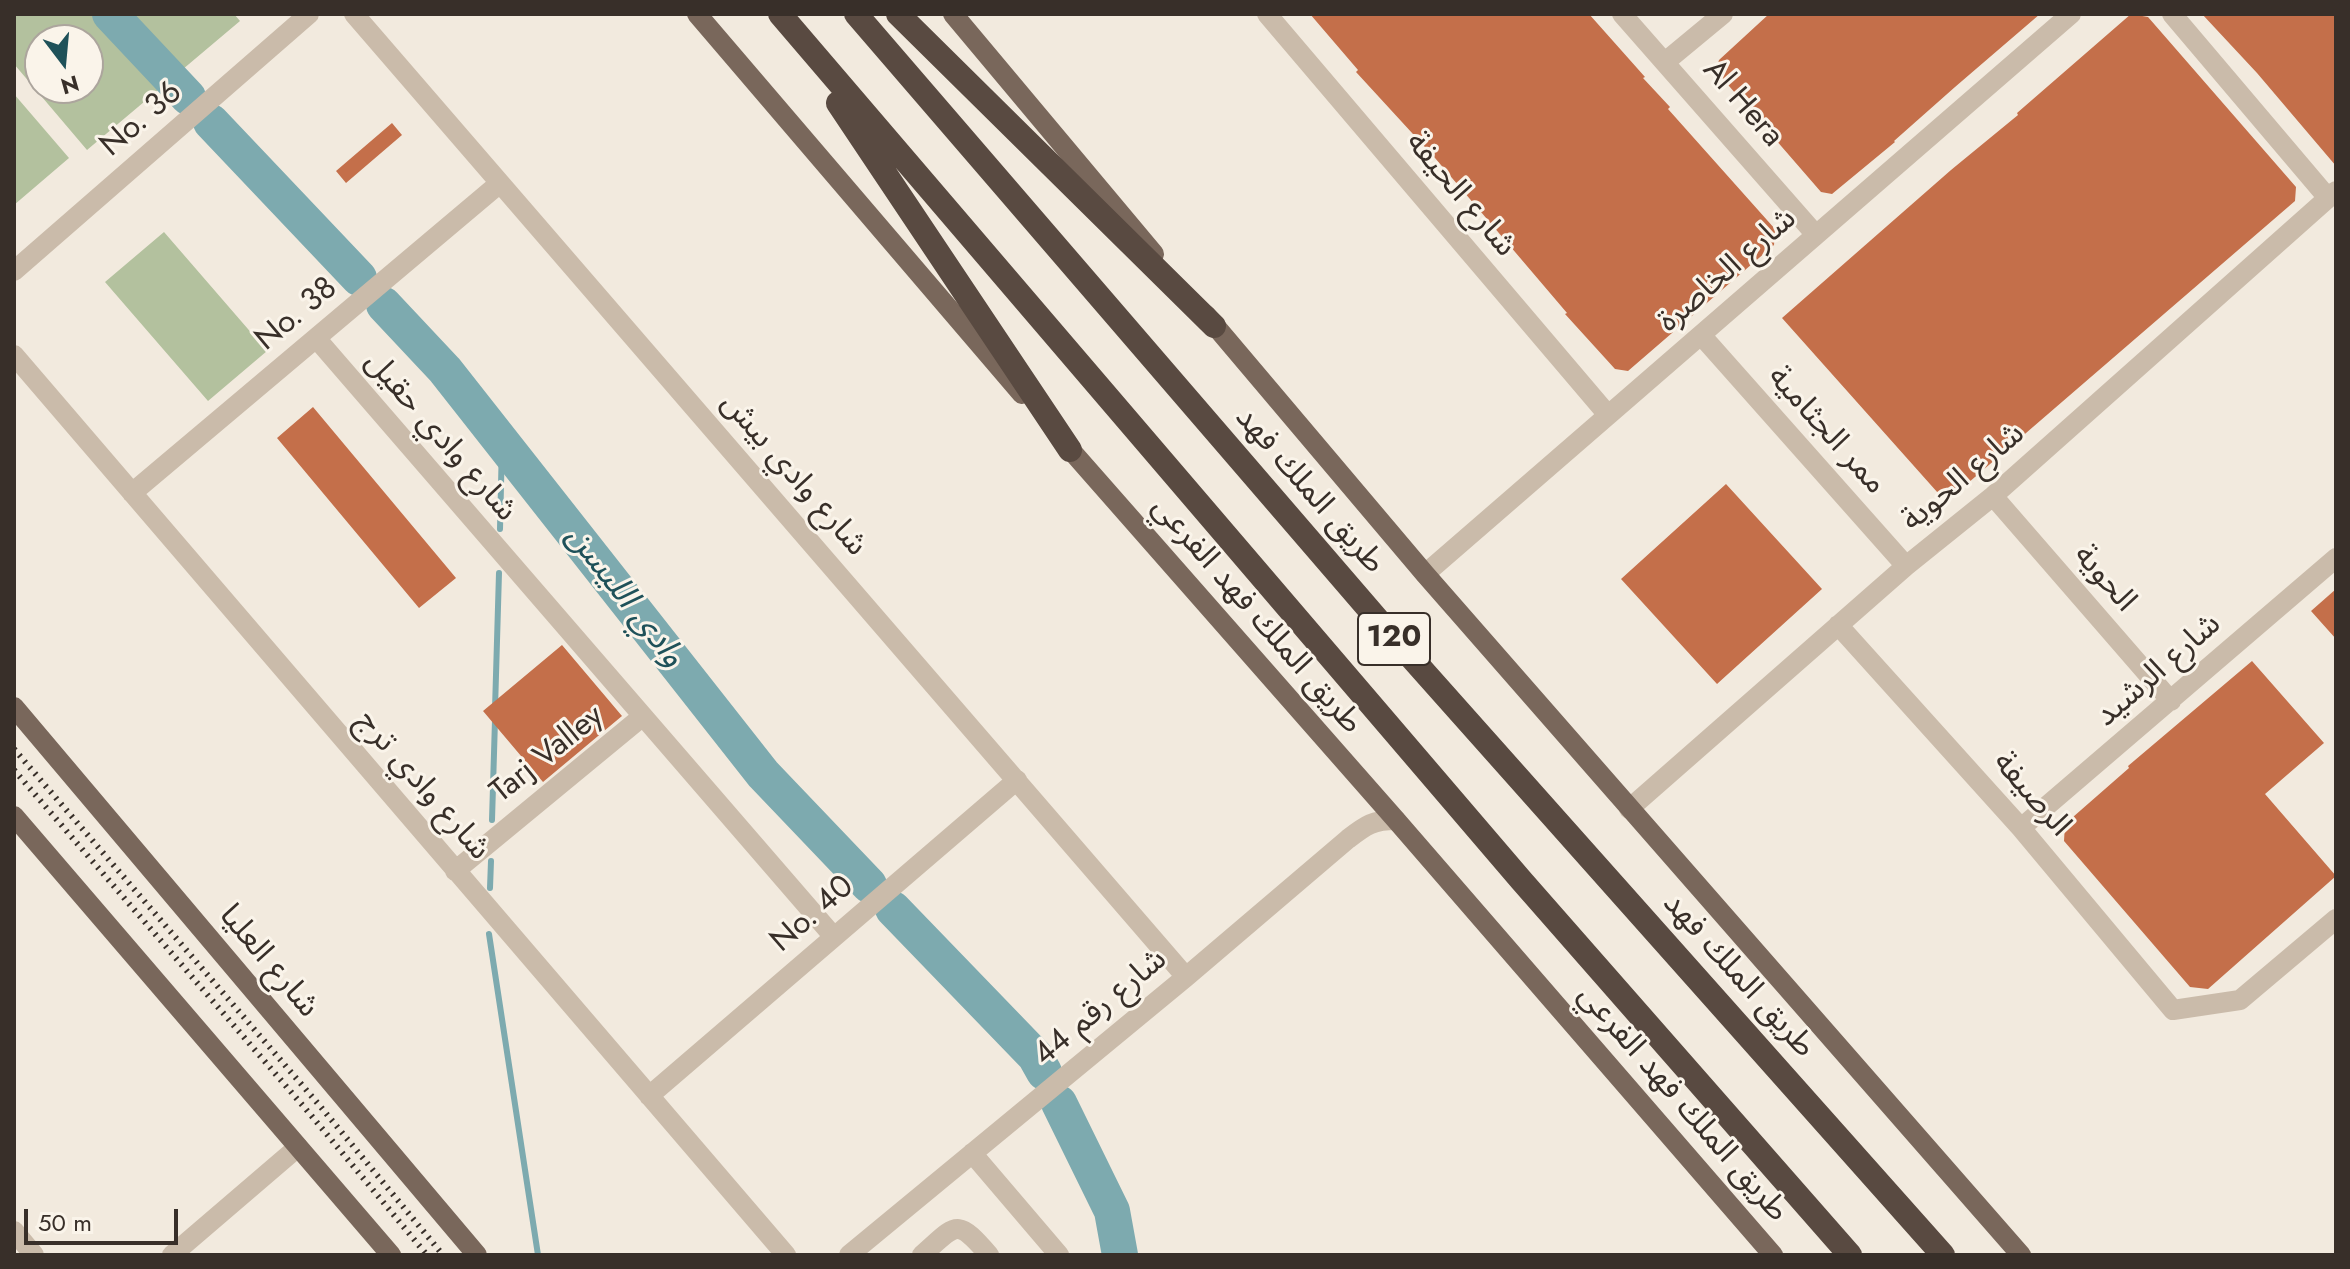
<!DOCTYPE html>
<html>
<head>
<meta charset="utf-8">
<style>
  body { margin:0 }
  #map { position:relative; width:2350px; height:1269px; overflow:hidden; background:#f2eade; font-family:Jost,sans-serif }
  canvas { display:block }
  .frame { position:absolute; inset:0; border:16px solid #382f29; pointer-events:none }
  .north { position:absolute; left:24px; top:24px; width:80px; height:80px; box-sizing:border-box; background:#faf4ea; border:2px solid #aca59d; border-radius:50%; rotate:164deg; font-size:22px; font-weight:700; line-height:32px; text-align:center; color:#382f29 }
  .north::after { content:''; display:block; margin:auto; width:28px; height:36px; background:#1f5159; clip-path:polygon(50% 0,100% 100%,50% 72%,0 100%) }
  .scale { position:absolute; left:24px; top:1209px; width:154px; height:36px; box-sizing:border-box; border:4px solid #382f29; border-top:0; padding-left:10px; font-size:24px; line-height:28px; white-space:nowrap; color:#382f29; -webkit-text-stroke:6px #faf4ea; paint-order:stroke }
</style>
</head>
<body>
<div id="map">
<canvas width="2350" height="1269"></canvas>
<div class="frame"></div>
<div class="north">N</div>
<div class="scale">50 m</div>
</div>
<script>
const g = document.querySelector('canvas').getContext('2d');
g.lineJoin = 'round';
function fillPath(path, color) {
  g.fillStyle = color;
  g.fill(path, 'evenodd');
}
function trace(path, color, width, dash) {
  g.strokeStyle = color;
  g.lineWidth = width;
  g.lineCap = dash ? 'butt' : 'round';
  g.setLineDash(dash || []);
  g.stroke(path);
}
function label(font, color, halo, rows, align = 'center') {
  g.font = font + ' Jost,"Noto Sans Arabic",sans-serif';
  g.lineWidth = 6;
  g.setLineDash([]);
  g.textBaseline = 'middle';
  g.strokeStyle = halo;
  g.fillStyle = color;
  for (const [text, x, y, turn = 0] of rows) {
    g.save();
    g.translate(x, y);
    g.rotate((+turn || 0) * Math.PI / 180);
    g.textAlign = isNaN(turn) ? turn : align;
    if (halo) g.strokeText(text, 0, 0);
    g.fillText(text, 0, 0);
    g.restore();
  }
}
fillPath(new Path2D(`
  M 14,14 L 234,14 L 240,21 L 87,150 L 14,64 ZM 40,40 L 88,40 L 88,88 L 40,88 Z
  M 14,94 L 69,158 L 14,205 Z
  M 164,232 L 267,351 L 208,401 L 105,282 Z`), '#b3c19e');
trace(new Path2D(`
  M 500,529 L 502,442
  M 495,709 L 499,573
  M 492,820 L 495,720
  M 490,888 L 491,861
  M 489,934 L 538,1255`), '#7daaaf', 6);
trace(new Path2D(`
  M 110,14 L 188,97
  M 211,122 L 359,278
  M 384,305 L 445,370 L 763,774 L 869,885
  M 893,909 L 1035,1056 L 1044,1072
  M 1059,1103 L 1112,1211 L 1120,1255`), '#7daaaf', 36);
fillPath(new Path2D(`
  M 1310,14 L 1589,14 L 1645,77 L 1643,78 L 1670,107 L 1668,109 L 1775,229 L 1774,245 L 1628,371 L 1615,369 L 1565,314 L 1567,313 L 1435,158 L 1356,72 L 1358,70 Z
  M 1769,14 L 2040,14 L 1955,87 L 1894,141 L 1895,142 L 1832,194 L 1821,192 L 1716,71 L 1719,60 Z
  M 2131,14 L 2148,17 L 2296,187 L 2295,201 L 1946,502 L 1782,318 L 1951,170 L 2018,115 L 2017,113 Z
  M 2202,14 L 2336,14 L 2336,166 L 2257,73 Z
  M 392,123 L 402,135 L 346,183 L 336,171 Z
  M 313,407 L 456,578 L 419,608 L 277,438 Z
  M 1726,484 L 1822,589 L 1717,684 L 1621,579 Z
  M 2336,589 L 2336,639 L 2311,611 Z
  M 562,645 L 622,716 L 543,782 L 483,711 Z
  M 2252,661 L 2324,743 L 2265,794 L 2336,876 L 2208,989 L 2190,987 L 2064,841 L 2065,824 L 2129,768 L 2128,766 Z`), '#c46f4a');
trace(new Path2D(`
  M 354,14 L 1186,977
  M 1267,14 L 1608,415
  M 1622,14 L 1816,235
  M 2172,14 L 2328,198
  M 1665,62 L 1723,14
  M 14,271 L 309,14
  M 1701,335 L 1906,566
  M 316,338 L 834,937
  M 14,355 L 786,1255
  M 132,493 L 500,183
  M 1993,496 L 2171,701
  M 1425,574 L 2071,14
  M 1838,625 L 2021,828 L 2173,1010 L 2240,1000 L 2336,919
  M 1629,809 L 1906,566 L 1993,496 L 2336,191
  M 2021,828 L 2336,558
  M 455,871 L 643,716
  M 649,1096 L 1017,780
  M 972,1153 L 1059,1255
  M 14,1231 L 34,1255
  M 172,1255 L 298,1147
  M 849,1255 L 1186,977 L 1348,839 C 1366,825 1373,820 1396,820
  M 922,1255 C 957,1224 956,1217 989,1255`), '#cabbaa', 20);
trace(new Path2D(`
  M 697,14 L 1022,394
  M 953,14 L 1154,254
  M 1206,315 L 1425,574 L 2021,1255
  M 1061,439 L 1396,820 L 1773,1255
  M 14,707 L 477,1255
  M 14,816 L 391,1255`), '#79675b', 20);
trace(new Path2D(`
  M 780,14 L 1521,880 L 1850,1255
  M 856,14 L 1385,628 L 1943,1255
  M 898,14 L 1214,326
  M 838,103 L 1070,450`), '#594a41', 24);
trace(new Path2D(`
  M 14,749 L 320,1106 L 443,1255
  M 14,770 L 310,1114 L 427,1255`), '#382f29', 6, [2, 6]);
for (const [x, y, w] of [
  [1394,639,72]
]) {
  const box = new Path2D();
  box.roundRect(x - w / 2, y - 26, w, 52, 6);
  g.fillStyle = '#faf4ea';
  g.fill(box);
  trace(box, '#382f29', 2);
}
label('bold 30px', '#382f29', null, [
  ["120",1394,639]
]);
label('32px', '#382f29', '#faf4ea', [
  ["Al Hera",1742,104,49],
  ["No. 36",142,120,-41],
  ["شارع الحيفة",1460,195,50],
  ["شارع الخاصرة",1728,271,-41],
  ["No. 38",297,315,-40],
  ["ممر الجثامية",1826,431,48],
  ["شارع وادي حقيل",440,437,49],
  ["شارع وادي بيش",793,475,49],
  ["شارع الحوية",1964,478,-40],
  ["طريق الملك فهد",1309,491,49],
  ["الحوية",2104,579,49],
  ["طريق الملك فهد الفرعي",1256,616,49],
  ["شارع الرشيد",2159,671,-41],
  ["Tarj Valley",548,755,-39],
  ["شارع وادي ترج",422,786,49],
  ["الرصيفة",2031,795,49],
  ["No. 40",813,915,-41],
  ["شارع العليا",268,962,50],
  ["طريق الملك فهد",1738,976,48],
  ["شارع رقم 44",1101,1008,-40],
  ["طريق الملك فهد الفرعي",1682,1104,49]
]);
label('italic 34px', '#1f5159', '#faf4ea', [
  ["وادي الليسن",624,597,52]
]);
</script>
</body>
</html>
